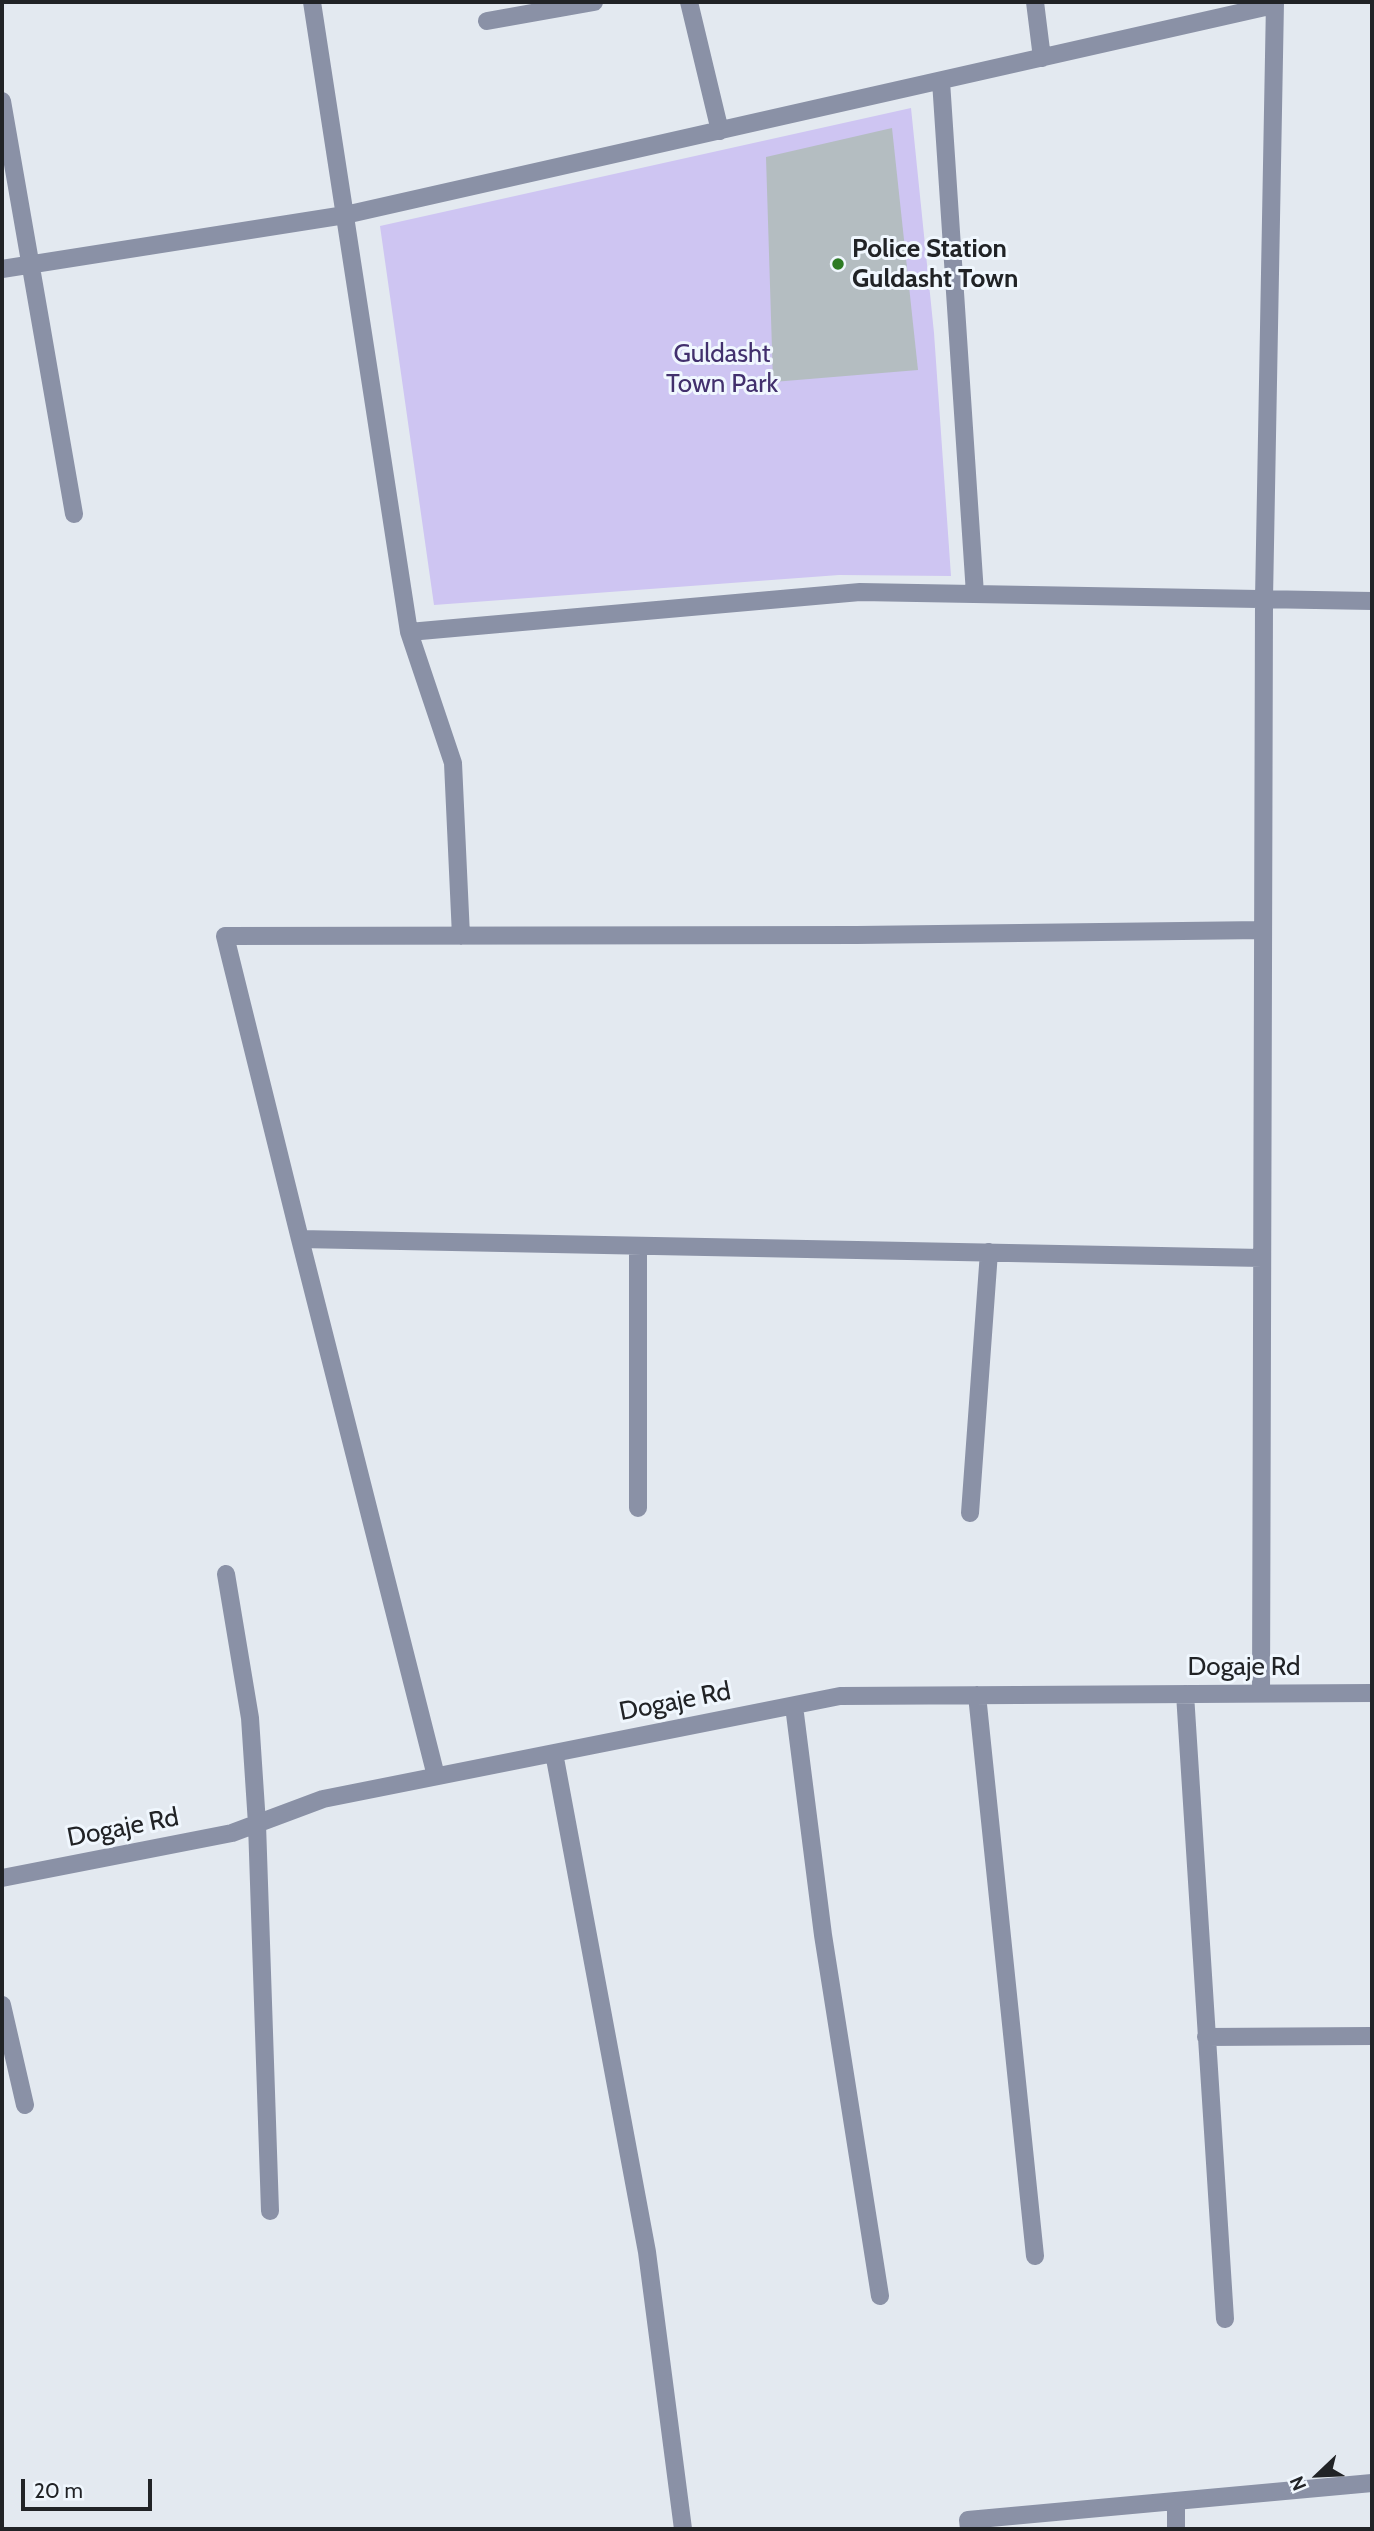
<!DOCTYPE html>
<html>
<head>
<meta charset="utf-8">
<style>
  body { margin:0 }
  #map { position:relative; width:1374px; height:2531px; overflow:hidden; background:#e3e9f0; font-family:Cabin,sans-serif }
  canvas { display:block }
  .frame { position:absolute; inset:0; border:4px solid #212326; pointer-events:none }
  .north { position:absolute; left:1283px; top:2440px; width:70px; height:70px; -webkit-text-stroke:5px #f0f7fe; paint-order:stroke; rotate:247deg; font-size:19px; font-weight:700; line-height:28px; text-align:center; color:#212326 }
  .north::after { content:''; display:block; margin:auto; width:24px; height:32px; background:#212326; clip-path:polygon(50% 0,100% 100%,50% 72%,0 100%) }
  .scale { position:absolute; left:21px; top:2479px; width:131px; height:32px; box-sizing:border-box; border:4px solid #212326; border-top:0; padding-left:9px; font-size:21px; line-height:24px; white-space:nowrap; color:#212326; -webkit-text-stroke:5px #f0f7fe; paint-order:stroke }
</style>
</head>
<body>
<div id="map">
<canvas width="1374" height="2531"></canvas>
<div class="frame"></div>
<div class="north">N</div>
<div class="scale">20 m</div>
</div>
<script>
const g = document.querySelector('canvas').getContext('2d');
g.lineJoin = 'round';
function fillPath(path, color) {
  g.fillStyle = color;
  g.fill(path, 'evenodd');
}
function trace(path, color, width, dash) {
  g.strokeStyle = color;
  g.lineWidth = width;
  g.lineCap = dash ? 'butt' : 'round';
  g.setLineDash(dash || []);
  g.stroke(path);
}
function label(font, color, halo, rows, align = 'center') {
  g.font = font + ' Cabin,sans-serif';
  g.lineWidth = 6;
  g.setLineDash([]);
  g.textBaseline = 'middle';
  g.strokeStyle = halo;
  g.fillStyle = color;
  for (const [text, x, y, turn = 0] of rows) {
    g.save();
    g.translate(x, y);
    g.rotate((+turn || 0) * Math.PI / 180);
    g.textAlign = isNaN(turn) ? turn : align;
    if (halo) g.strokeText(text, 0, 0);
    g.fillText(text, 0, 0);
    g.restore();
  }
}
fillPath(new Path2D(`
  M 911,108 L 934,333 L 951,576 L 839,575 L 434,605 L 380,226 Z`), '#cec5f2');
fillPath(new Path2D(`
  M 892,128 L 918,370 L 773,382 L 766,157 Z`), '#b4bdc1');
trace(new Path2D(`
  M 312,2 L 409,632 L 453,763 L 461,936
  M 689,2 L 720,131
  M 1035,2 L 1042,58
  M 487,21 L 594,2
  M 941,81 L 975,594
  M 2,101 L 74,514
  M 2,269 L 345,215 L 1274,5
  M 409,632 L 860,592 L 1372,601
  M 300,1239 L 225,936 L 857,935 L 1263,930
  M 638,1508 L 638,1246
  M 970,1513 L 989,1252
  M 226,1574 L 250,1718 L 257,1824 L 270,2211
  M 1261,1693 L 1264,599 L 1275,2
  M 1185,1694 L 1225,2319
  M 977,1695 L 1035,2256
  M 794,1706 L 823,1935 L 880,2296
  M 554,1753 L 647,2252 L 683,2529
  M 436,1776 L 300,1239 L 1262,1258
  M 2,1878 L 232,1833 L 323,1799 L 840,1696 L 1372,1693
  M 2,2005 L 25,2105
  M 1206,2037 L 1372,2036
  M 1176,2501 L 1176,2529
  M 969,2529 L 968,2520 L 1372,2483`), '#8a91a6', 18);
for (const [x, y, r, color] of [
  [838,264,7,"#2d7b24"]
]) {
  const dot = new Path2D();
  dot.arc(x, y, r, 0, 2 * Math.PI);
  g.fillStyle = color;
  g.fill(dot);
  trace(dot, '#f0f7fe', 2.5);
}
label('bold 26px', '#212326', '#f0f7fe', [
  ["Police Station",852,249],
  ["Guldasht Town",852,279]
], 'left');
label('26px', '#42306d', '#f0f7fe', [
  ["Guldasht",722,354],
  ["Town Park",722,384]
]);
label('26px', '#212326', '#f0f7fe', [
  ["Dogaje Rd",1244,1667],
  ["Dogaje Rd",675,1702,-11],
  ["Dogaje Rd",123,1828,-11]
]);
</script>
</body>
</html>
